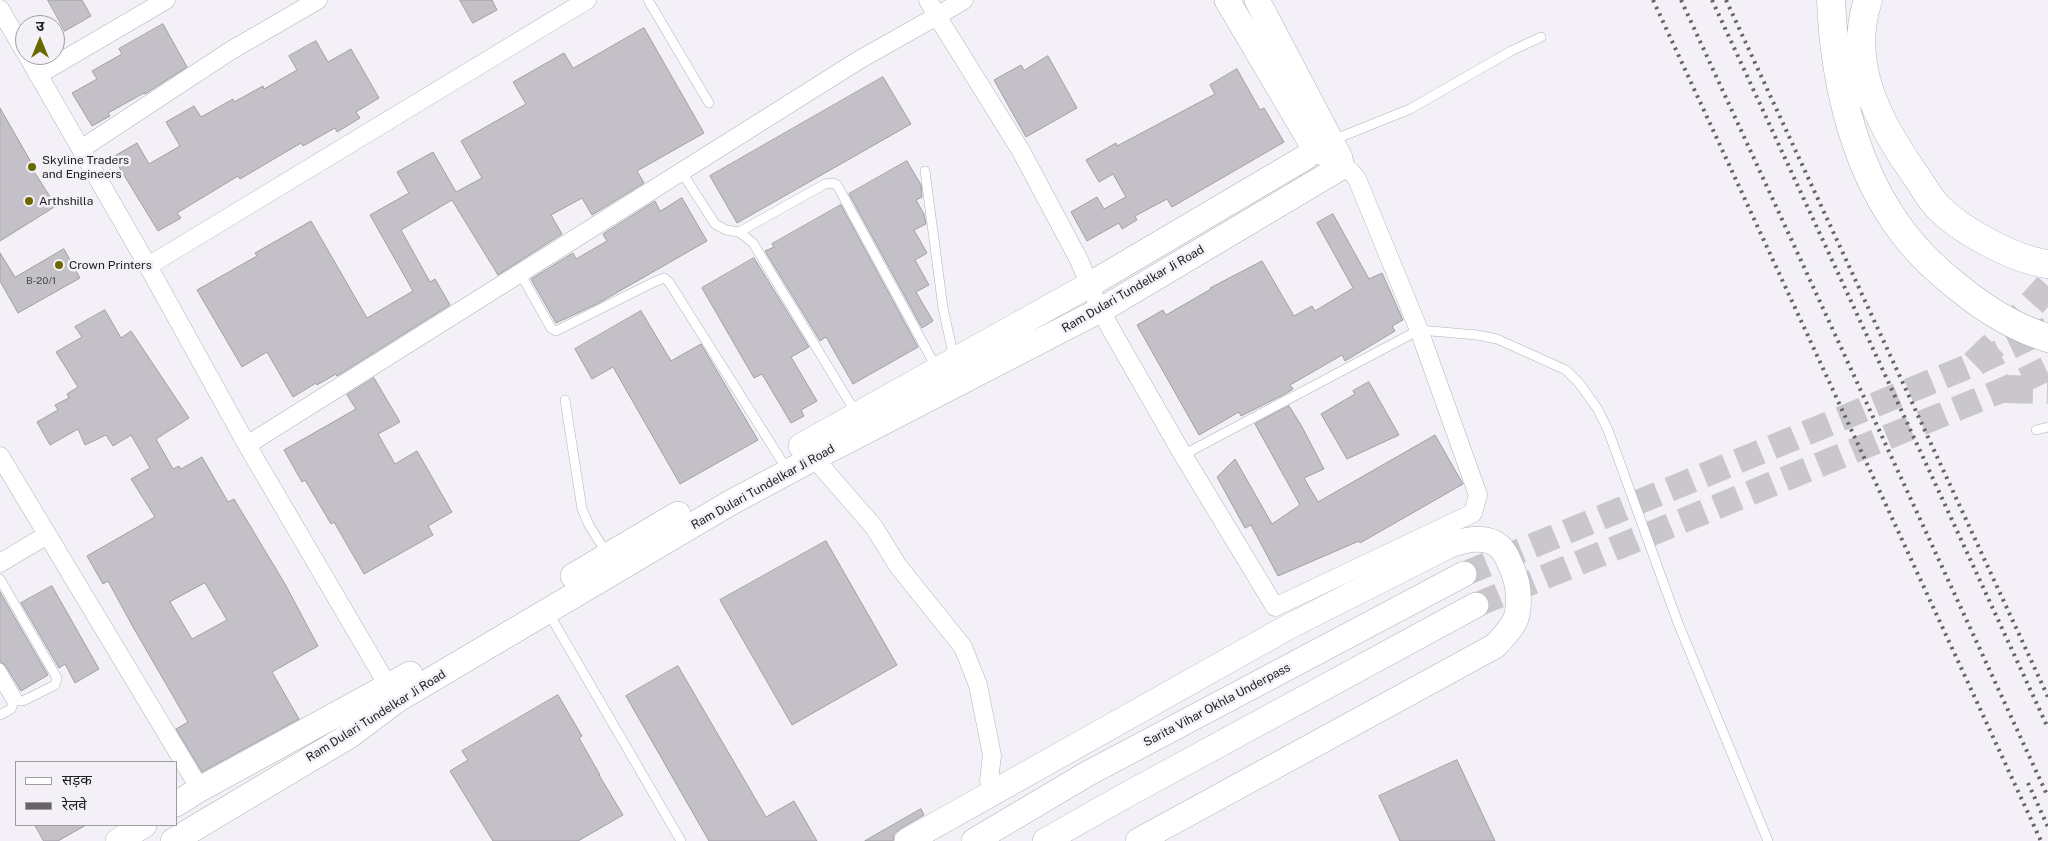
<!DOCTYPE html>
<html>
<head>
<meta charset="utf-8">
<style>
  body { margin:0 }
  #map { position:relative; width:2048px; height:841px; overflow:hidden; background:#f3f0f7; font-family:"Public Sans","Noto Sans Devanagari",sans-serif }
  canvas { display:block }
  .legend { position:absolute; left:15px; top:761px; width:162px; height:65px; box-sizing:border-box; background:#f3f0f7; border:1px solid #9f9da2; margin:0; padding:6px 9px; list-style:none; font-size:15px; color:#212022 }
  .legend li { display:flex; align-items:center; gap:10px; height:25px }
  .legend b { width:25px; border:1px solid #9f9da2 }
  .north { position:absolute; left:15px; top:15px; width:50px; height:50px; box-sizing:border-box; background:#f3f0f7; border:1px solid #9f9da2; border-radius:50%; rotate:0deg; font-size:14px; font-weight:700; line-height:20px; text-align:center; color:#212022 }
  .north::after { content:''; display:block; margin:auto; width:18px; height:22px; background:#6c6800; clip-path:polygon(50% 0,100% 100%,50% 72%,0 100%) }
</style>
</head>
<body>
<div id="map">
<canvas width="2048" height="841"></canvas>
<ul class="legend">
<li><b style="height:6px;background:#fff"></b>सड़क</li>
<li><b style="height:6px;background:#666468"></b>रेलवे</li>
</ul>
<div class="north">उ</div>
</div>
<script>
const g = document.querySelector('canvas').getContext('2d');
g.lineJoin = 'round';
function fillPath(path, color) {
  g.fillStyle = color;
  g.fill(path, 'evenodd');
}
function trace(path, color, width, dash) {
  g.strokeStyle = color;
  g.lineWidth = width;
  g.lineCap = dash ? 'butt' : 'round';
  g.setLineDash(dash || []);
  g.stroke(path);
}
function label(font, color, halo, rows, align = 'center') {
  g.font = font + ' "Public Sans",sans-serif';
  g.lineWidth = 5;
  g.setLineDash([]);
  g.textBaseline = 'middle';
  g.strokeStyle = halo;
  g.fillStyle = color;
  for (const [text, x, y, turn = 0] of rows) {
    g.save();
    g.translate(x, y);
    g.rotate((+turn || 0) * Math.PI / 180);
    g.textAlign = isNaN(turn) ? turn : align;
    if (halo) g.strokeText(text, 0, 0);
    g.fillText(text, 0, 0);
    g.restore();
  }
}
const building = new Path2D(`
  M 48,0 L 82,0 L 91,16 L 65,31 Z
  M 460,0 L 492,0 L 497,10 L 473,23 Z
  M 163,24 L 187,67 L 145,94 L 144,93 L 108,113 L 110,116 L 92,126 L 72,93 L 97,79 L 92,71 L 122,54 L 119,49 Z
  M 644,28 L 704,133 L 637,171 L 644,183 L 592,215 L 582,198 L 551,215 L 562,234 L 498,275 L 452,200 L 401,230 L 430,282 L 435,279 L 450,305 L 337,376 L 336,374 L 317,385 L 316,383 L 293,397 L 267,352 L 242,367 L 197,290 L 257,256 L 255,253 L 311,221 L 367,318 L 413,291 L 370,215 L 409,193 L 397,172 L 433,152 L 456,192 L 482,178 L 461,141 L 526,104 L 513,82 L 564,53 L 573,68 Z
  M 316,41 L 328,62 L 351,49 L 379,98 L 356,112 L 360,118 L 337,132 L 335,128 L 303,146 L 301,143 L 240,179 L 238,176 L 177,213 L 181,218 L 158,231 L 113,157 L 137,143 L 149,164 L 180,146 L 166,122 L 194,106 L 201,117 L 233,99 L 234,102 L 263,86 L 264,89 L 297,70 L 289,56 Z
  M 1048,56 L 1077,108 L 1026,137 L 994,80 L 1021,65 L 1024,70 Z
  M 1237,69 L 1260,110 L 1264,108 L 1284,142 L 1172,207 L 1167,199 L 1135,216 L 1137,220 L 1122,229 L 1119,223 L 1087,241 L 1071,212 L 1097,197 L 1104,209 L 1126,197 L 1113,174 L 1099,182 L 1086,160 L 1116,143 L 1117,146 L 1215,94 L 1210,85 Z
  M 883,77 L 911,124 L 737,223 L 710,176 Z
  M 0,108 L 35,169 L 33,170 L 56,206 L 0,241 Z
  M 907,161 L 921,185 L 922,197 L 916,200 L 924,214 L 926,224 L 914,230 L 927,253 L 915,260 L 929,285 L 916,292 L 933,321 L 922,328 L 849,194 Z
  M 682,198 L 707,241 L 597,304 L 556,323 L 531,279 L 573,253 L 576,259 L 607,241 L 603,234 L 655,201 L 660,211 Z
  M 841,205 L 918,347 L 853,384 L 826,337 L 820,341 L 765,251 L 774,247 L 772,244 Z
  M 1333,214 L 1369,279 L 1382,273 L 1403,320 L 1392,326 L 1395,331 L 1345,361 L 1342,355 L 1290,385 L 1293,389 L 1285,394 L 1241,416 L 1239,412 L 1199,435 L 1137,325 L 1163,310 L 1166,315 L 1211,289 L 1210,288 L 1262,261 L 1294,316 L 1312,306 L 1315,311 L 1353,288 L 1317,223 Z
  M 64,249 L 80,278 L 18,313 L 0,281 L 0,253 L 15,277 Z
  M 754,258 L 809,347 L 791,357 L 817,401 L 801,410 L 804,416 L 791,423 L 762,374 L 754,378 L 702,288 Z
  M 105,310 L 121,338 L 131,331 L 189,418 L 156,439 L 173,469 L 179,466 L 181,469 L 202,457 L 228,502 L 234,499 L 285,584 L 318,646 L 272,672 L 299,719 L 202,772 L 176,729 L 188,722 L 133,627 L 108,581 L 103,584 L 87,556 L 155,517 L 131,479 L 150,468 L 131,435 L 113,446 L 106,435 L 85,445 L 78,429 L 50,445 L 37,422 L 58,410 L 55,405 L 69,398 L 67,394 L 78,387 L 56,352 L 82,337 L 75,327 ZM 205,583 L 227,620 L 192,639 L 170,602 Z
  M 641,311 L 671,361 L 701,344 L 758,440 L 680,484 L 613,367 L 592,379 L 575,349 Z
  M 374,378 L 400,422 L 378,434 L 395,464 L 417,451 L 452,512 L 428,526 L 433,535 L 364,574 L 334,522 L 331,524 L 305,480 L 302,482 L 284,450 L 356,409 L 347,395 Z
  M 1369,382 L 1399,435 L 1347,459 L 1321,414 L 1355,394 L 1353,391 Z
  M 1289,406 L 1301,425 L 1324,469 L 1304,478 L 1318,502 L 1435,435 L 1463,484 L 1360,543 L 1359,541 L 1278,576 L 1251,525 L 1245,528 L 1217,477 L 1235,459 L 1272,524 L 1300,505 L 1255,424 Z
  M 826,541 L 897,665 L 792,725 L 720,600 Z
  M 52,586 L 99,669 L 75,683 L 65,664 L 59,668 L 21,603 Z
  M 0,592 L 48,675 L 21,691 L 5,665 L 0,662 Z
  M 678,666 L 766,817 L 794,801 L 817,841 L 709,841 L 626,696 Z
  M 558,695 L 582,736 L 579,738 L 600,775 L 599,775 L 623,815 L 578,841 L 493,841 L 450,771 L 468,760 L 462,751 Z
  M 1457,760 L 1495,841 L 1400,841 L 1379,796 Z
  M 921,809 L 924,815 L 900,829 L 894,834 L 893,841 L 865,841 Z
  M 35,825 L 86,825 L 58,841 L 44,841 Z`);
fillPath(building, '#c3c0c7');
trace(building, '#a19ea4', 1);
trace(new Path2D(`
  M 1464,574 L 1974,364 L 2048,329
  M 1476,605 L 2005,389 L 2048,368`), '#c9c6cc', 25, [25, 12]);
trace(new Path2D(`
  M 1974,364 L 2004,335 L 2048,286
  M 2005,389 L 2048,390`), '#c9c6cc', 28, [28, 14]);
const lane = new Path2D(`
  M 648,0 L 709,103
  M 1333,140 L 1410,109 L 1511,51 L 1541,37
  M 681,171 L 715,224 L 726,230 L 739,232 L 753,243 L 856,413
  M 925,171 L 943,308 L 954,358
  M 739,232 L 825,184 L 832,183 L 837,185 L 936,367
  M 520,273 L 551,328 L 556,331 L 654,282 L 664,278 L 669,282 L 788,471
  M 565,400 L 582,509 L 589,525 L 607,554
  M 2036,430 L 2048,427
  M 1183,455 L 1419,330 L 1477,335 L 1497,339 L 1566,370 L 1579,383 L 1597,408 L 1608,430 L 1678,623 L 1768,841
  M 0,579 L 57,678 L 55,685 L 23,701 L 19,701 L 0,668
  M 548,612 L 681,841
  M 0,682 L 13,704 L 11,709 L 0,715`);
const street = new Path2D(`
  M 964,0 L 937,16 L 1021,151 L 1079,260 L 1100,310 L 1183,455 L 1275,607 L 1473,513 L 1478,495 L 1419,330 L 1357,179 C 1347,164 1328,159 1312,152
  M 0,9 L 25,52
  M 27,55 L 148,266 L 247,445 L 394,696
  M 38,75 L 166,0
  M 81,149 L 230,51 L 318,0
  M 148,266 L 587,0
  M 247,445 L 859,60 L 937,16 L 928,0
  M 0,456 L 200,789
  M 814,458 L 874,527 L 898,566 L 963,647 L 978,685 L 992,755 L 989,781 L 996,791
  M 0,563 L 47,535`);
const secondary = new Path2D(`
  M 801,446 L 1089,285 L 1306,157 L 1312,152 L 1310,141 L 1227,0
  M 573,576 L 678,514
  M 176,804 L 200,789 L 410,674
  M 118,841 L 144,825
  M 173,841 L 349,736 L 397,700 L 730,503 L 814,458 L 1108,306 L 1338,169 L 1341,164 L 1340,158 L 1257,0
  M 907,841 L 1288,627 L 1448,546 C 1465,539 1492,533 1504,552 C 1507,556 1509,562 1511,566 C 1518,581 1520,599 1517,615 C 1514,627 1503,637 1495,646 L 1138,841
  M 974,841 L 1087,774 L 1464,574
  M 1045,841 L 1128,794 L 1476,605`);
const highway = new Path2D(`
  M 1831,0 C 1834,76 1852,160 1896,223 C 1913,248 1936,270 1959,288 C 1986,310 2015,328 2048,338
  M 1868,0 C 1847,63 1878,122 1914,173 C 1922,184 1929,198 1938,207 C 1961,231 2015,260 2048,264`);
trace(lane, '#b4b1b8', 10);
trace(street, '#b4b1b8', 19);
trace(secondary, '#b4b1b8', 26);
trace(highway, '#b4b1b8', 29);
trace(lane, '#fff', 9);
trace(street, '#fff', 18);
trace(secondary, '#fff', 25);
trace(highway, '#fff', 28);
trace(new Path2D(`
  M 1653,0 L 2041,841
  M 1681,0 L 2048,797
  M 1712,0 L 2048,728
  M 1726,0 L 2048,697
  M 2028,783 L 2048,827`), '#666468', 4, [2.5, 5]);
for (const [x, y, r, color] of [
  [32,167,5,"#6c6800"],
  [29,201,5,"#6c6800"],
  [59,265,5,"#6c6800"]
]) {
  const dot = new Path2D();
  dot.arc(x, y, r, 0, 2 * Math.PI);
  g.fillStyle = color;
  g.fill(dot);
  trace(dot, '#f3f0f7', 2);
}
label('10px', '#4a484b', null, [
  ["B-20/1",41,281]
]);
label('12px', '#212022', '#f3f0f7', [
  ["Skyline Traders",42,160],
  ["and Engineers",42,174],
  ["Arthshilla",39,201],
  ["Crown Printers",69,265]
], 'left');
label('12px', '#212022', '#f3f0f7', [
  ["Ram Dulari Tundelkar Ji Road",1133,289,-30],
  ["Ram Dulari Tundelkar Ji Road",763,487,-29],
  ["Sarita Vihar Okhla Underpass",1217,705,-28],
  ["Ram Dulari Tundelkar Ji Road",376,716,-32]
]);
</script>
</body>
</html>
